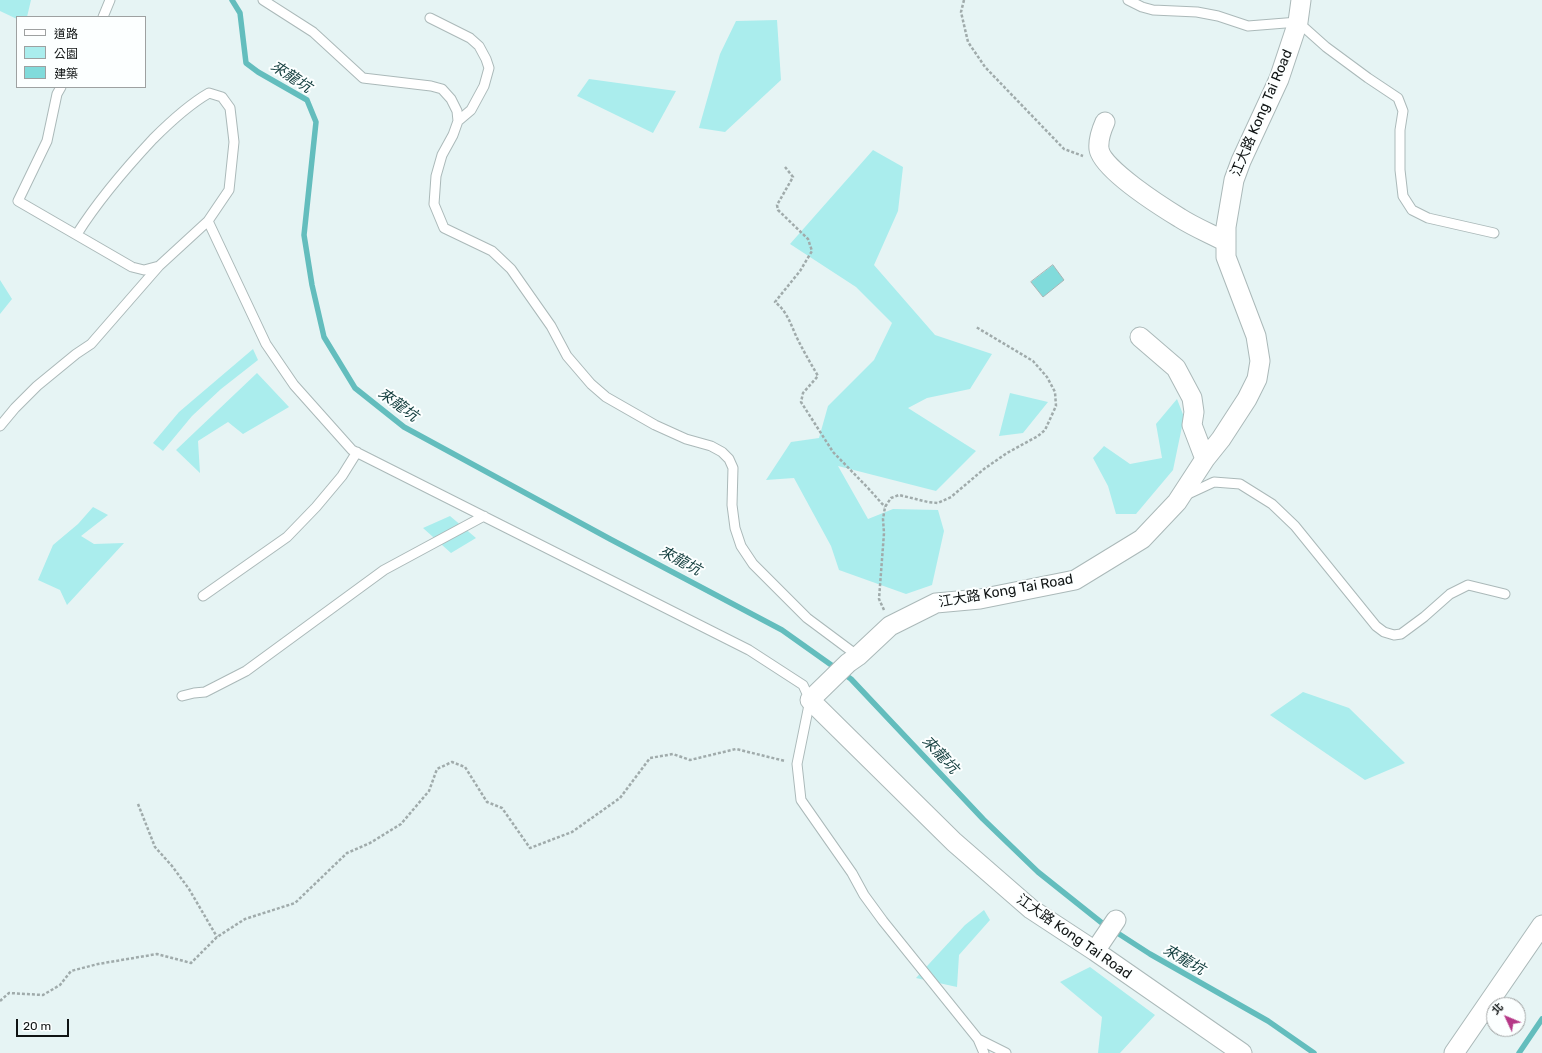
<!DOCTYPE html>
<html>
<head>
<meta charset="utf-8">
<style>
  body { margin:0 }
  #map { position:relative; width:1542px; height:1053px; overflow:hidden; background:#e6f4f4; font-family:Rubik,"Noto Sans TC",sans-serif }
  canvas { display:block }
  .legend { position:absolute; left:16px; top:16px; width:130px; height:72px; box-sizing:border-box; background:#fcffff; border:1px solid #9ea1a1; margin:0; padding:5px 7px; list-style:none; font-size:12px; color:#101414 }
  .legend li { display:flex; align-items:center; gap:8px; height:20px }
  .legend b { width:20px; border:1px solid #9ea1a1 }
  .north { position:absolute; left:1486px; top:997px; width:40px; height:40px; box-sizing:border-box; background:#fcffff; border:1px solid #9ea1a1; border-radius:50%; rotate:314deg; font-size:11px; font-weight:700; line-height:16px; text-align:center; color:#101414 }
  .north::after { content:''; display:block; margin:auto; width:14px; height:18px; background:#b53887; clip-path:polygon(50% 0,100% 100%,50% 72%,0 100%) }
  .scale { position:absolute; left:16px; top:1019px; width:53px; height:18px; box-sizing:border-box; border:2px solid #101414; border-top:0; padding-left:5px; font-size:12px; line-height:14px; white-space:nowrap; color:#101414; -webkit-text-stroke:3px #fcffff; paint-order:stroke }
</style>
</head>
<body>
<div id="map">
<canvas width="1542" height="1053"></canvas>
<ul class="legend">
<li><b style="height:5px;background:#fff"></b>道路</li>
<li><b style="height:11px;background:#aaeded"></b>公園</li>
<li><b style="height:11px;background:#81dbdb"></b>建築</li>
</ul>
<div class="north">北</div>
<div class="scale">20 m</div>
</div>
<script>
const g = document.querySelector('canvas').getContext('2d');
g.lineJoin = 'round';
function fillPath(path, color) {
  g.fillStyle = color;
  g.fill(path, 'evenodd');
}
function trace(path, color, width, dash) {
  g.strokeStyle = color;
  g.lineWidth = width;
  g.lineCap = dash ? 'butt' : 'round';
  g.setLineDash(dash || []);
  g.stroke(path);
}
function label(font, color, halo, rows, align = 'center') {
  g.font = font + ' Rubik,"Noto Sans TC",sans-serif';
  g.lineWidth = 4;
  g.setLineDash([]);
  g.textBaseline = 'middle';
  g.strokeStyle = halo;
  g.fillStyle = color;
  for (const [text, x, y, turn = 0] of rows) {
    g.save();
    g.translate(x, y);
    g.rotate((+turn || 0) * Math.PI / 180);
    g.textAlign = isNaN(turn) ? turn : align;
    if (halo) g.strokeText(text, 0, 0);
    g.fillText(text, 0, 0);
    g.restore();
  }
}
fillPath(new Path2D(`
  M 0,0 L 31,0 L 27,17 L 17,17 L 17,19 L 0,11 Z
  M 777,20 L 781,80 L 725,132 L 699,128 L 720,54 L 736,21 Z
  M 589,79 L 676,91 L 653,133 L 577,96 Z
  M 873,150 L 903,167 L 898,211 L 874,265 L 935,335 L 992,354 L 970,389 L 927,398 L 908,408 L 976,451 L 936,491 L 838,466 L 868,519 L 893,509 L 938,510 L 944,531 L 932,585 L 906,594 L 839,570 L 831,546 L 794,478 L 766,480 L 791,442 L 819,438 L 828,406 L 874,360 L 892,323 L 856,287 L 790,244 Z
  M 0,280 L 12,299 L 0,314 Z
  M 253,349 L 258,360 L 221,389 L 192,416 L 163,451 L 153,443 L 179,412 Z
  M 257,373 L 289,407 L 243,434 L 228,422 L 198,441 L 200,473 L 176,450 Z
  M 1010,393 L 1048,402 L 1023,433 L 999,436 Z
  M 1177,399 L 1184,417 L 1173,470 L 1136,514 L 1116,514 L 1108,486 L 1093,458 L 1104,446 L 1130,464 L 1162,458 L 1156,424 Z
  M 93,507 L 108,515 L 81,536 L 94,544 L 124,543 L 67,605 L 60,590 L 38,580 L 53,545 L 78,524 Z
  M 450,516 L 476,538 L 451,553 L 423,528 Z
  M 1303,692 L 1349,708 L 1405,763 L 1365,780 L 1270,715 Z
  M 984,910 L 990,920 L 959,955 L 957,987 L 916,978 L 965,925 Z
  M 1090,967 L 1155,1015 L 1120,1053 L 1098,1053 L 1102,1017 L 1060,982 Z`), '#aaeded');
trace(new Path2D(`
  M 232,0 L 240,13 L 246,63 L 258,72 L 307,100 L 316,122 L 304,235 L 312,285 L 324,337 L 355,388 L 404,427 L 610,539 L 782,630 L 851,679 L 983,819 L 1038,872 L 1102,923 L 1150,954 L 1268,1021 L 1314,1053
  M 1519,1053 L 1542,1019`), '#63bdbd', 5.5);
const building = new Path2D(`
  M 1053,265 L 1064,280 L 1043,297 L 1031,282 Z`);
fillPath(building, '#81dbdb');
trace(building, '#a7b5b5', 1);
const service = new Path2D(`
  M 263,0 L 313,32 L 363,78 L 431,86 L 442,89 L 451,99 L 457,111 L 458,121 L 453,135 L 442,155 L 436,176 L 434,204 L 444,228 L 492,251 L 511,269 L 551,326 L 567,356 L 591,384 L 606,397 L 655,425 L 686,439 L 711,446 L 722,452 L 729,459 L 733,468 L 732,505 L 735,528 L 741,546 L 753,564 L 807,618 L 858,656
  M 1128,0 L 1142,7 L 1153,10 L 1197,12 L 1218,16 L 1248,26 L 1298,22 L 1326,47 L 1368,78 L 1398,98 L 1403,111 L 1400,130 L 1400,170 L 1403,196 L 1412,210 L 1428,218 L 1494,233
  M 103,17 L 110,0
  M 430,18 L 470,38 L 479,46 L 486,59 L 489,68 L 484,86 L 471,110 L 458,121
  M 61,87 L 57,94 L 47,141 L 18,201 L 132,267 L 144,270 L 159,266 L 208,221 L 229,190 L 234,142 L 230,108 L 222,97 L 209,93 C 188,105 170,122 153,139 C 125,169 99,199 77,234
  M 208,221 L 266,344 L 294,385 L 352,450 L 749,650 L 803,685 L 810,700 L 797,764 L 801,800 L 852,873 L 864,895 L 883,921 L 978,1039 L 1006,1053
  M 0,426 L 15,408 L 37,386 L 76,354 L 91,344 L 159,266
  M 1186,495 L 1214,482 L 1240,484 L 1272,504 L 1295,526 L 1376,626 L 1384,632 L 1394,635 L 1401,634 L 1424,617 L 1450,594 L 1468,585 L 1505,594
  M 203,596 L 287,537 L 316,507 L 342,476 L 357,452
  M 182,696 L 194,693 L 205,692 L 246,671 L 384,570 L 484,516
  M 978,1039 L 984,1053`);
const minor = new Path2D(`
  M 1105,122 C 1101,131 1098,140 1099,149 C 1102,169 1162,207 1180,218 C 1194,227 1211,234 1226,242
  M 1140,337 L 1176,368 L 1192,398 L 1194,412 L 1192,425 L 1205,459
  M 1095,951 L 1116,920
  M 1242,1053 L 1095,951 L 1031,909 L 954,842 L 810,700 L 848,663 L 858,656 L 890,626 L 936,603 L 980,599 L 1075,580 L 1142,539 L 1177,502 L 1205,459 L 1221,439 L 1247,399 L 1257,379 L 1260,361 L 1256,336 L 1226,257 L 1226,227 L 1234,180 L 1241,161 L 1279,79 L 1298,22 L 1301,0
  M 1454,1053 L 1542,925`);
trace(service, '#abb9b9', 11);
trace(minor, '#abb9b9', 21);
trace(new Path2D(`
  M 964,0 L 961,12 L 968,42 L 985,67 L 1064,149 L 1083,156
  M 785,167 L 793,177 L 777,205 L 778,210 L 808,239 L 812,251 L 800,271 L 775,302 C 788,312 791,326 798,340 C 804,352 811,364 818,376 L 803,393 L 801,402 L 833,452 L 868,488 L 885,507
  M 884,610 L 879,599 L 884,533 L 883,519 L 885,507 L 891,498 L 899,495 L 928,502 L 938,503 L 951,497 L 984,469 L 1007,453 L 1038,436 L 1045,430 L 1056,406 L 1055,392 L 1047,377 L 1033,361 L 976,327
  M 138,804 L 155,847 L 172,866 L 189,889 L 217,937
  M 0,1001 L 9,993 L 43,995 L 60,985 L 71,971 L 98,964 L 157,954 L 191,963 L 217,937 L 245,919 L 295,903 L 347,853 L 370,843 L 401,824 L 429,791 L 437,769 L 452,762 L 465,767 L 487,802 L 502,808 L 530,848 L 572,832 L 620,798 L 650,758 L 673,754 L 690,760 L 736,749 L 785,761`), '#a0abab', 2.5, [3, 2]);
trace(service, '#fff', 9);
trace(minor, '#fff', 19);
label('14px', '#101414', '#fcffff', [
  ["江大路 Kong Tai Road",1262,113,-67],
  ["江大路 Kong Tai Road",1006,591,-10],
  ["江大路 Kong Tai Road",1074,937,35]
]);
label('italic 15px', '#123d3d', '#fcffff', [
  ["來龍坑",291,77,33],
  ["來龍坑",398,405,36],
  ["來龍坑",680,561,28],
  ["來龍坑",940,755,47],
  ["來龍坑",1184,960,30]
]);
</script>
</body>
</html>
